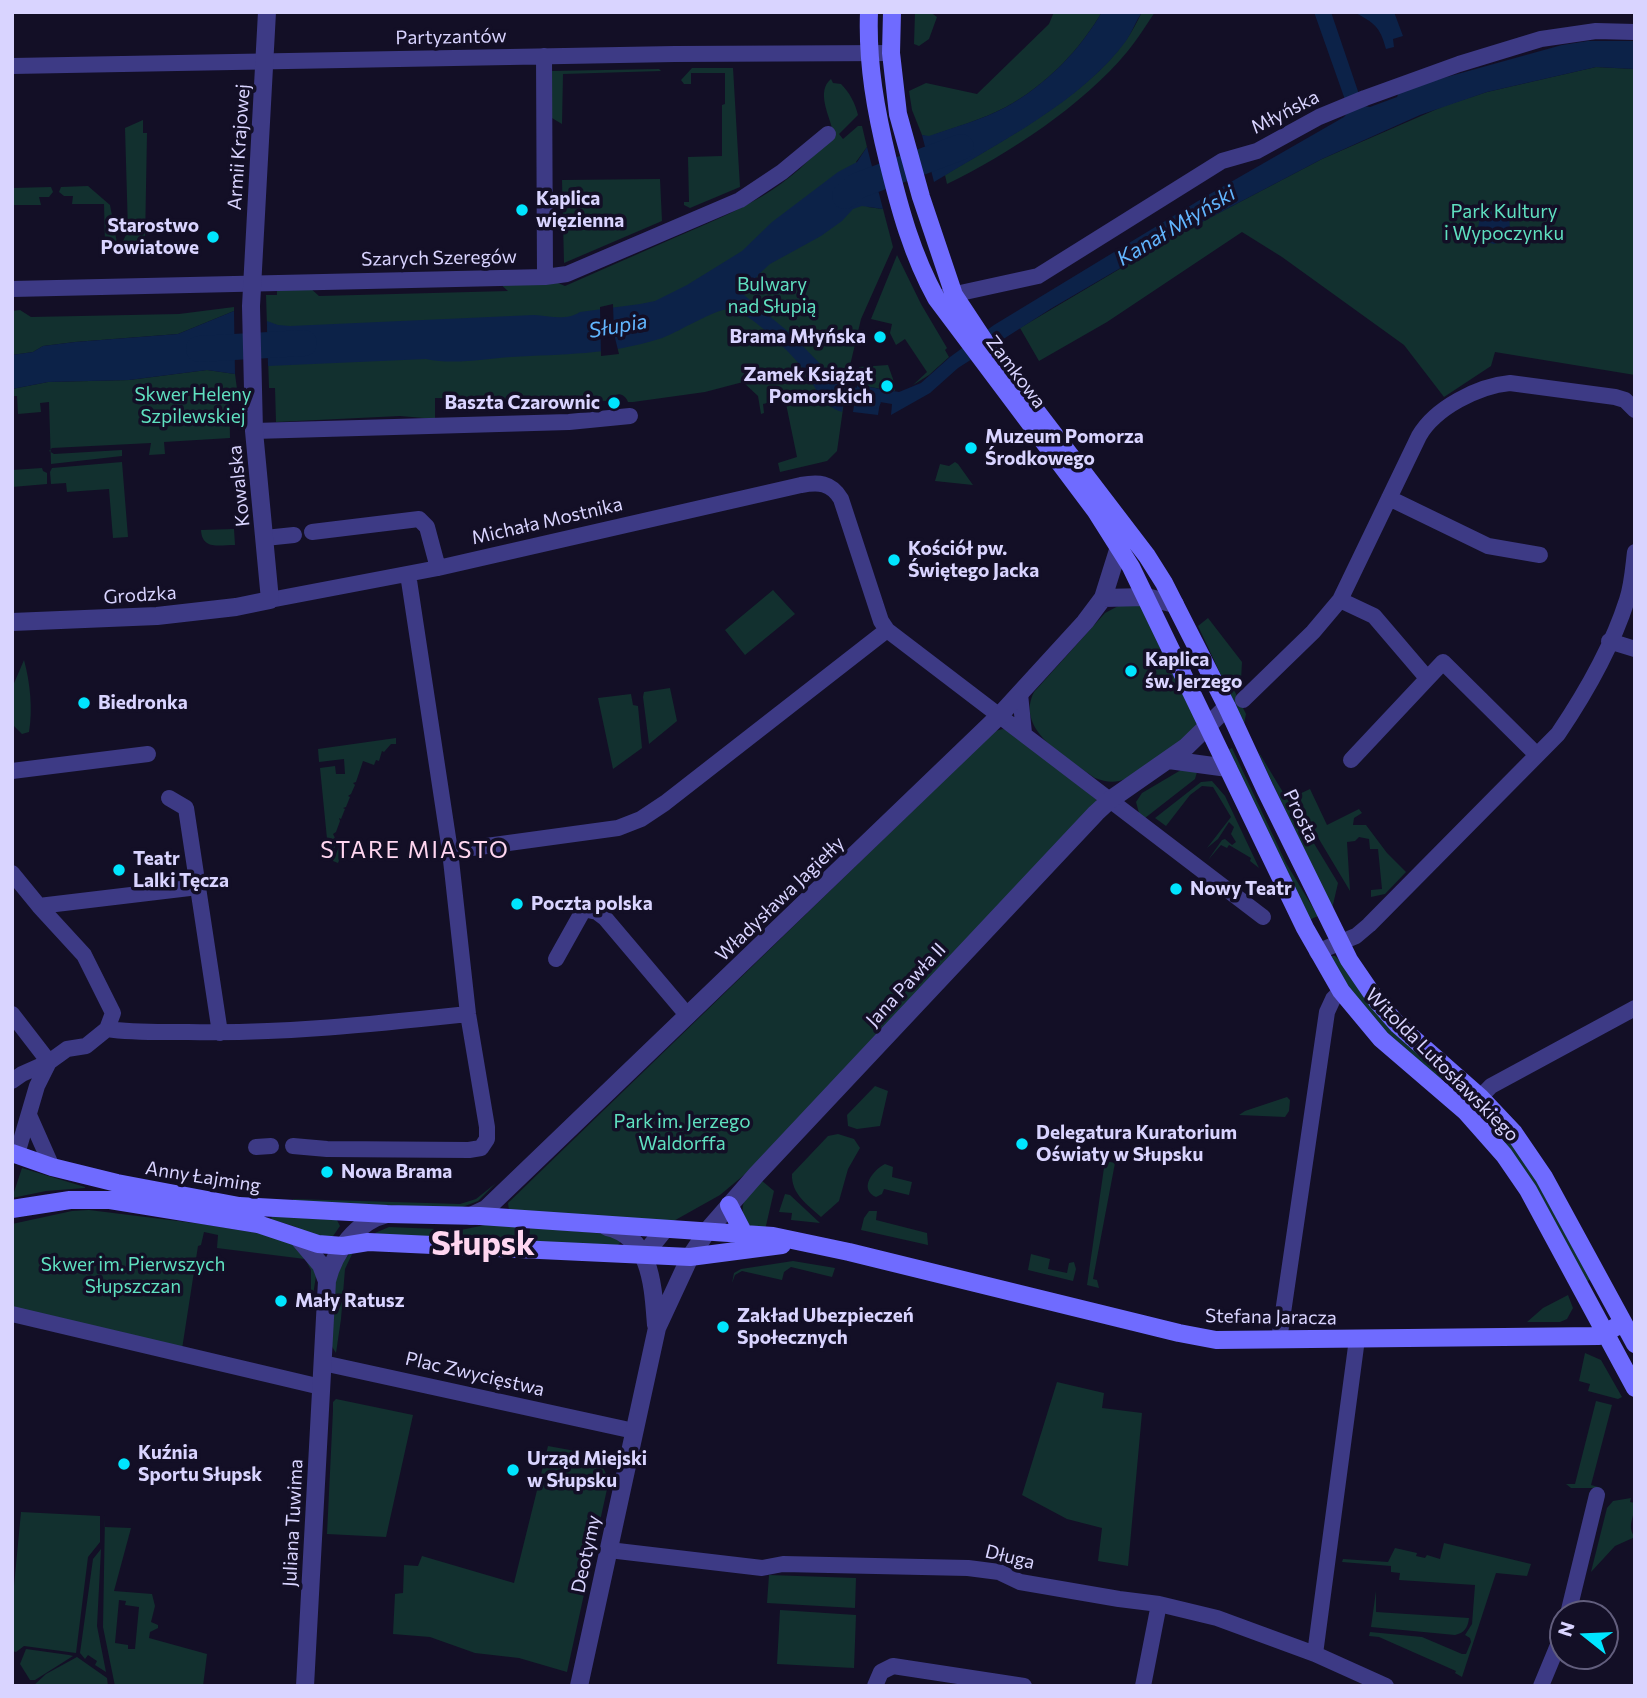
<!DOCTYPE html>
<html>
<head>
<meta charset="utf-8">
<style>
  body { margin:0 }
  #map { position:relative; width:1647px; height:1698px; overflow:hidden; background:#130f26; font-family:Commissioner,sans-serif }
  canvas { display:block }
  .frame { position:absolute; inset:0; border:14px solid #d9d4ff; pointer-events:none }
  .north { position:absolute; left:1549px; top:1600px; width:70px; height:70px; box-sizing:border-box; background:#130f26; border:2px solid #625e7d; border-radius:50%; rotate:288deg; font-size:19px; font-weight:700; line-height:28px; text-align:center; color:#d9d4ff }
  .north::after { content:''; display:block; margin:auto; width:24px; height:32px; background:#00e5ff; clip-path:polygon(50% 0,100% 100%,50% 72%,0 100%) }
</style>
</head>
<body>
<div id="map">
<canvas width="1647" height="1698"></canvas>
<div class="frame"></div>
<div class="north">N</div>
</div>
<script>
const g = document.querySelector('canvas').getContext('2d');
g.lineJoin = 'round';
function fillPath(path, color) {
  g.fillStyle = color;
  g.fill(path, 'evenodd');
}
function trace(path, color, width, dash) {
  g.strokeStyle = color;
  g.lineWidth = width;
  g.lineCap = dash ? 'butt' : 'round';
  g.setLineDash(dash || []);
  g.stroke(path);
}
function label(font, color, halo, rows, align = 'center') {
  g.font = font + ' Commissioner,sans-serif';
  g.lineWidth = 7;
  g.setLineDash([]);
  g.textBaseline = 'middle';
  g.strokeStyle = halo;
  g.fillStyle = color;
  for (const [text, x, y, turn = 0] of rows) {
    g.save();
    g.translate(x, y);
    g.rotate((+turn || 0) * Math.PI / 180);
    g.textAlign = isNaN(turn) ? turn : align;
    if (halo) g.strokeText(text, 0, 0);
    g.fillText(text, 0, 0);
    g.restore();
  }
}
fillPath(new Path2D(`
  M 915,12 L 930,12 L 937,17 L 929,39 L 919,46 L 914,44 Z
  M 1054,12 L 1102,12 C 1079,51 1046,85 1006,107 C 982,120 954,127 929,137 L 922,135 L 912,110 L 909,91 L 926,83 L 977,94 L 1049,24 Z
  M 1142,12 L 1155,12 C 1146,25 1138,39 1127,52 C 1083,105 1009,154 947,184 L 945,175 C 1003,140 1086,97 1126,40 C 1132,32 1137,22 1142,12 Z
  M 1596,67 L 1635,69 L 1635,375 L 1495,352 L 1491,366 L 1444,397 L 1404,345 L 1282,257 L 1242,232 L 1107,322 L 1039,361 L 1020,328 L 1177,235 L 1322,159 L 1444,106 L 1487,92 Z
  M 692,68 L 733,68 L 740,187 L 690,208 L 684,205 L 684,202 L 689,202 L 688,157 L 722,156 L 722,105 L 725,104 L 725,73 L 691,73 L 691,84 L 684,84 L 681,80 Z
  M 659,69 L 661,71 L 563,74 L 562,124 L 552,118 L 552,71 Z
  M 831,79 L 833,83 L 841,84 C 850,93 855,103 858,115 L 839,134 L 843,139 L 858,126 L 862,126 L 867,147 L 856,162 L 868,207 L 883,209 L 893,247 L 861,319 L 848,374 L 837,451 L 827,461 L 780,472 L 778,463 L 797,457 L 785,399 L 763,404 L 764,413 L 761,414 L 758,396 L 743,382 L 705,392 L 633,402 L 628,402 C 624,392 614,392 609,401 L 435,398 L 435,419 L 400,416 L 276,422 L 275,388 L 269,388 L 266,295 L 277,295 L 277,288 L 309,287 L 319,296 L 508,291 L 498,282 L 558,283 L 565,286 C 601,270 638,254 674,238 C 737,211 793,189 833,131 C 829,115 816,91 831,79 Z
  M 143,120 L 143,133 L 147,133 L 145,242 L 122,243 L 128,231 L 125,128 Z
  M 660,179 L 662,221 L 564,263 L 562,180 Z
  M 88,186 L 110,205 L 117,243 L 105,243 L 104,204 L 72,204 L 73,196 L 64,196 L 59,192 L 61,187 Z
  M 51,187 L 53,192 L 49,197 L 39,197 L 41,205 L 12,205 L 13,188 Z
  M 897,255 L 921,304 L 947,348 L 945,350 L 949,357 L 929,375 L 913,385 L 927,372 L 905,339 L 896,345 L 890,333 L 892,324 L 871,319 Z
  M 234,307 L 234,311 L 178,334 L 75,342 L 43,346 L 33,352 L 12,355 L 12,311 L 20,310 L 31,317 L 179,314 Z
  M 888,365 L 893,379 L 895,391 L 857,385 L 859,367 Z
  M 207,370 L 235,374 L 237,389 L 229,390 L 230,438 L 164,442 L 165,454 L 149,455 L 151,443 L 52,448 L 49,451 L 54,454 L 122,450 L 122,456 L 51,464 L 49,402 L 40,403 L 41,412 L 18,414 L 17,396 L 12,396 L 12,389 L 48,382 L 129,380 Z
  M 122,462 L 128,537 L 113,538 L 109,489 L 67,492 L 66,483 L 51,484 L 50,472 L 52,468 Z
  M 955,462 L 958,464 L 973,485 L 935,481 L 940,464 L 949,466 Z
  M 42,468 L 43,471 L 47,473 L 47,484 L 12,487 L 12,470 Z
  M 234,529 L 235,545 C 219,545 202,550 201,530 Z
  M 773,590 L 795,614 L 745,655 L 725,630 Z
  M 1139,602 L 1200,724 L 1183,741 L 1127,778 C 1115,784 1106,782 1095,778 C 1069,759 1014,731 1034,692 L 1105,613 L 1122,604 Z
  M 1208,618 L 1242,662 L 1241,680 L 1234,690 L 1246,714 L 1244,724 L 1198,626 Z
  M 24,660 C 30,682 33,709 29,732 L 22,734 L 12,724 L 12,688 Z
  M 670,688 L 677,721 L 649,744 L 643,697 L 644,692 Z
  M 631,694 L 633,705 L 638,706 L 642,748 L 613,769 L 598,698 Z
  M 1003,729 L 1009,731 L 1096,799 L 1096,802 L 750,1170 L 720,1195 L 670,1223 L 509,1210 L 508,1203 L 995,731 Z
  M 396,738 L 396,744 L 391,744 L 384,752 L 382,751 L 379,761 L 376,760 L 374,765 L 363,761 L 356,782 L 353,783 L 355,785 L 351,794 L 348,796 L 350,797 L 346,807 L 343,808 L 345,809 L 341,819 L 339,818 L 340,821 L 336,832 L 333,834 L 335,838 L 347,841 L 338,863 L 333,861 L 341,842 L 338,841 L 329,859 L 320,768 L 335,766 L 336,774 L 345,774 L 344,759 L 319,762 L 318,749 Z
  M 1232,748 L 1286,863 L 1318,916 L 1309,920 L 1228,750 Z
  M 1258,751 L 1338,883 L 1332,909 L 1262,761 Z
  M 1181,770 L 1197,772 L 1195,779 L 1145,818 L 1139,813 L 1136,802 L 1142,793 Z
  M 1212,781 L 1225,796 L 1259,868 L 1250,861 L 1251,858 L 1229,845 L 1227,848 L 1221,845 L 1208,860 L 1222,840 L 1225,839 L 1232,845 L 1236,842 L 1231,834 L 1234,827 L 1229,822 L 1218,839 L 1207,848 L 1231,817 L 1213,787 L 1202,786 L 1190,795 L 1166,826 L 1155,818 L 1201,782 Z
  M 1310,789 L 1327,825 L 1359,809 L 1362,813 L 1354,818 L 1353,825 L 1366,825 L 1387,853 L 1406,872 L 1385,894 L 1371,897 L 1371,890 L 1382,889 L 1378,849 L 1370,849 L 1369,839 L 1359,837 L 1355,841 L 1347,842 L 1350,891 L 1295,799 L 1295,796 Z
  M 1331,956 L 1335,956 L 1343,964 L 1444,1075 L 1440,1080 C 1411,1055 1336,992 1331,956 Z
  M 875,1086 L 888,1091 L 880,1126 L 857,1129 L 848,1126 L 847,1115 Z
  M 1287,1097 L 1290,1100 L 1289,1111 L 1285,1117 L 1239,1115 L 1245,1111 Z
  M 1487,1117 C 1533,1163 1560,1222 1591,1279 L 1586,1282 L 1490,1126 Z
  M 838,1134 L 854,1139 L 860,1148 L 848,1169 L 839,1201 L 821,1217 C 808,1205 791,1194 792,1174 L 828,1136 Z
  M 1105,1161 L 1115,1163 L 1093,1279 L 1097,1280 L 1099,1288 L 1087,1285 Z
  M 885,1164 L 893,1167 L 892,1177 L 912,1182 L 909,1195 L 884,1189 L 882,1194 L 876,1197 C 858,1189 873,1170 885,1164 Z
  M 22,1168 L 85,1187 L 85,1188 L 46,1191 L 12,1198 Z
  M 761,1180 L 774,1191 L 765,1230 L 748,1226 C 736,1202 746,1199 761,1180 Z
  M 496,1183 L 478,1201 L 460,1208 L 295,1202 L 293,1199 L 460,1204 L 476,1199 Z
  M 785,1194 L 790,1195 L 820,1223 L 791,1220 L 792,1213 L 779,1212 Z
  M 89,1210 L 202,1224 L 275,1236 L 290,1241 L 309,1258 L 316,1276 L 311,1308 L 311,1270 L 305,1259 L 217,1248 L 218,1235 L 204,1232 L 201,1245 L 198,1246 L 182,1349 L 12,1310 L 12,1224 L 72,1211 Z
  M 869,1211 L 877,1211 L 876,1220 L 927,1233 L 928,1245 L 861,1230 L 864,1218 Z
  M 272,1216 L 337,1220 L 340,1226 L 331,1239 L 314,1238 L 296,1227 L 271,1219 Z
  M 485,1225 L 516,1226 L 516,1242 L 376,1235 L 375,1233 L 389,1227 L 461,1230 Z
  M 530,1227 L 607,1234 L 620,1240 L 620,1243 L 618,1245 L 529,1243 Z
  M 354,1250 L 345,1269 L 341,1319 L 336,1353 L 331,1345 C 333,1315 328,1270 354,1250 Z
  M 1031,1254 L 1050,1259 L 1048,1269 L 1067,1273 L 1069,1263 L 1074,1262 L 1076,1269 L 1073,1281 L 1028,1270 Z
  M 793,1261 L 835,1268 L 832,1277 L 791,1267 L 784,1272 L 782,1280 L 742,1271 L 735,1275 L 732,1283 L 734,1273 L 741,1269 Z
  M 1568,1295 L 1573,1308 L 1567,1319 L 1560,1322 L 1527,1322 L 1543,1308 Z
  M 1585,1353 L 1601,1360 L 1622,1397 L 1618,1399 L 1588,1391 L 1590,1384 L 1579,1381 Z
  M 1057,1382 L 1104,1393 L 1102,1408 L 1142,1413 L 1128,1566 L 1098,1561 L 1102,1528 L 1067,1519 L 1022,1495 Z
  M 336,1399 L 413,1415 L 386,1537 L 327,1534 L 333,1410 L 333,1402 Z
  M 1596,1401 L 1612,1405 L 1591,1485 L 1602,1488 L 1571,1488 L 1566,1484 L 1575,1484 Z
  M 548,1446 L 597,1455 L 609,1480 L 567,1672 L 519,1658 L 475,1653 L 430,1637 L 393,1634 L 395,1594 L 403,1593 L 404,1565 L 418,1566 L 422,1556 L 514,1583 Z
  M 1631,1498 L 1630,1502 L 1635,1503 C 1635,1516 1626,1527 1635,1537 L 1615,1546 L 1591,1572 L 1607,1508 L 1613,1501 Z
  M 21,1512 L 100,1516 L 100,1542 L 88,1557 L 76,1653 L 24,1646 L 16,1652 L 12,1651 L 12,1607 Z
  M 105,1515 L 105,1527 L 131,1528 L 114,1591 L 152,1594 L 155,1606 L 151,1622 L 158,1625 L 158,1628 L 150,1632 L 149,1638 L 207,1654 L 203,1686 L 115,1686 L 103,1627 ZM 119,1600 L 126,1601 L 125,1605 L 139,1607 L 135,1649 L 128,1649 L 128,1645 L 115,1643 Z
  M 1444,1543 L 1531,1564 L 1527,1576 L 1496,1573 L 1462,1677 L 1455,1673 L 1456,1671 L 1379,1637 L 1369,1636 L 1370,1632 L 1422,1637 L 1462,1654 L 1466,1654 L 1471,1642 L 1470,1638 L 1465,1635 L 1472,1624 L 1475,1585 L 1399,1580 L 1400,1573 L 1391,1572 L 1391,1566 L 1342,1562 L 1343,1559 L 1388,1562 L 1395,1548 L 1417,1553 L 1416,1556 L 1425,1558 L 1427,1555 L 1440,1559 Z
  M 101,1549 L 97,1626 L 106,1672 L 95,1665 L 97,1661 L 88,1655 L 85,1659 L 80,1653 L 93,1559 Z
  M 769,1575 L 856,1578 L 855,1608 L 767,1603 Z
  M 1376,1591 L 1376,1612 L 1469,1618 C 1468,1628 1464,1633 1455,1635 L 1371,1627 Z
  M 780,1610 L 856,1615 L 854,1668 L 777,1664 Z
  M 26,1649 L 69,1655 L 73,1656 L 35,1680 L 30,1680 L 20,1664 Z
  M 77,1657 L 107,1678 L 108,1686 L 33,1686 L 46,1674 Z`), '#12302f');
fillPath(new Path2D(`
  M 1102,12 L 1142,12 C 1136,21 1132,32 1126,41 C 1081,102 998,143 934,182 L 922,135 L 929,136 C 954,127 982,120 1006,107 C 1046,85 1079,51 1102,12 Z
  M 1314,12 L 1331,12 L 1363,106 L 1370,107 L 1397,97 L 1400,90 L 1562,45 L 1588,41 L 1635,41 L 1635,69 L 1596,67 L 1487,92 L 1420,115 L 1322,159 L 1177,235 L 1052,308 L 958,368 L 930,393 L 891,415 L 892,404 L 880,402 L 878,415 L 853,412 L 857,385 L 899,392 L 921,383 L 950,357 L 994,325 L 1203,198 L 1344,117 L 1349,111 Z
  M 1354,12 L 1394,12 L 1403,36 L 1393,39 L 1394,47 L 1386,49 C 1380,26 1374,23 1354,12 Z
  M 867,147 L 883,209 L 862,206 L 853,209 L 842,221 L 821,236 L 770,264 L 759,274 L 744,295 L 791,334 L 831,375 L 847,382 L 842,412 C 822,406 815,386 804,370 C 794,355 748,311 731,309 C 715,308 676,334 659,339 C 608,355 563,354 511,357 C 484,359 453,365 426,359 L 268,366 L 267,321 L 278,325 L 290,326 L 534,315 C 549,316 566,321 580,312 L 640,304 L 655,301 L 687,285 L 742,251 L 772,222 L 838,172 L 857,162 Z
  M 1488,211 L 1498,213 L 1504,220 L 1509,219 C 1512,231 1506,240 1494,244 L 1479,240 L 1472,230 L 1478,228 L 1480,217 Z
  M 234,311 L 235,374 L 207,370 L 129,380 L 48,382 L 12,389 L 12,355 L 33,352 L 43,346 L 75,342 L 178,334 Z`), '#0c2248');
fillPath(new Path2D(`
  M 613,304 L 614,334 L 619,354 L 601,356 L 600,307 Z`), '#130f26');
trace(new Path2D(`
  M 827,381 L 842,392 L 873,401`), '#0c2248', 16);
trace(new Path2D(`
  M 845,196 L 857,186 L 961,147
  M 199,349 L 304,343`), '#0c2248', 26);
trace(new Path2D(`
  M 544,56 L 545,277
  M 12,66 L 675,54 L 891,53
  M 12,289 L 545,277 L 567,274 L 740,200 L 782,172 L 828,134
  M 942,297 L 1038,276 L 1222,161 L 1257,151 L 1319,117 L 1365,98 L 1459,64 L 1541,39 L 1596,31 L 1635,32
  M 254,431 L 569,422 L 630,416
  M 1389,498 L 1488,546 L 1540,555
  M 312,532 L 419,519 L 427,527 L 438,568
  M 265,538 L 294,535
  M 270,600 L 438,568 L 801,485 C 818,482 831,482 841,499 L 881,621 L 887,630 L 1263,917
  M 1340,600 L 1374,616 L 1427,678
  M 1609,641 L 1635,649
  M 1020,694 L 1024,733
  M 1243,700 L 1313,632 L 1340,600 L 1419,436 C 1435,408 1478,386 1510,383 L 1615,397 L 1625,400 L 1635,410
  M 1351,760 L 1443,662 L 1537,755
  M 12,771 L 148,754
  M 169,798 L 186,808 L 220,1033
  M 450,851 L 618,828 L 641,819 L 665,803 L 887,630
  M 12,873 L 39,906 L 84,955 L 113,1013 L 107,1029 L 86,1046 L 67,1049 L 49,1062 L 22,1074 L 12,1081
  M 39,906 L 198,887
  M 1317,952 L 1356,936 L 1369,925 L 1558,734 C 1585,694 1612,647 1627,600 C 1632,585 1633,568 1635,552
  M 556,959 L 584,909 L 597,912 L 605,918 L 688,1016
  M 12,1014 L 49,1062
  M 107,1029 C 134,1033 161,1032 188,1032 C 282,1034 375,1024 468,1014
  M 1466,1112 L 1491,1086 L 1635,1008
  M 29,1115 L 52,1167
  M 293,1146 L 327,1149 L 469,1150 L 481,1148 L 487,1139 L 487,1127 L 468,1014 L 450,851 L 408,574
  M 256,1147 L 271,1146
  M 17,1154 L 37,1086 L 49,1062
  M 12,1314 L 321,1387
  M 1279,1340 L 1327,1012 L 1333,999 L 1341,991
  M 323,1363 L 634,1431
  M 609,1550 L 762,1568 L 783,1564 L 968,1568 L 999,1572 L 1020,1582 L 1119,1599 L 1159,1604 L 1217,1618 L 1315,1654 L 1386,1686
  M 1568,1614 L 1597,1495
  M 1315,1654 L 1357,1339
  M 875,1686 L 881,1672 L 893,1666 L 1024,1686
  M 1143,1686 L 1159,1604
  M 1541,1686 L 1563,1633`), '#3d3a85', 16);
trace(new Path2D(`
  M 1103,598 L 1146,597 L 1175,604
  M 12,622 L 157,616 L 236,607 L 270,600 L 254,431 L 251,306 L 267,12
  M 1169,760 L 1228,768
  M 471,1216 L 486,1209 L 999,716 L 1085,622 L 1103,598 L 1119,547
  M 607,1227 C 652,1237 653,1288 656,1325
  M 299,1239 L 321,1265 L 327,1281
  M 643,1256 L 664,1230
  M 305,1686 L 327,1281 C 334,1252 357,1221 387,1214
  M 579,1686 L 657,1328 L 690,1257 L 708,1230 L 756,1175 L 1096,813 L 1110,800 L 1186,747 L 1227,707`), '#3d3a85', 18);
trace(new Path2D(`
  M 869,12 C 867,64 876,112 888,161 C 900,210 912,254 936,298 L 1095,510 L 1131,567 L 1305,928 L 1341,991 L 1381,1039 L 1466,1112 L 1504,1155 L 1528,1190 L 1635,1388
  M 892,12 L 891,53 L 898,114 L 921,197 L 954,295 L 995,357 L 1147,556 L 1164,583 L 1227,707 L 1265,789 L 1349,960 L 1377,1001 L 1398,1025 L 1480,1097 L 1514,1133 L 1544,1177 L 1635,1344
  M 12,1153 L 52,1167 L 117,1183 L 239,1206 L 387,1214 L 480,1216 L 773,1236 L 849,1252 L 1179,1333 L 1216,1340 L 1599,1336 L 1623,1323
  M 729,1205 L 744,1234
  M 12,1209 L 70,1200 L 110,1200 L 258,1224 L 318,1244 L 343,1246 L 368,1242 L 690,1257 L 782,1245`), '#6f6bff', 18);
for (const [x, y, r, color] of [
  [522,210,7,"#00e5ff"],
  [213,237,7,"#00e5ff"],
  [880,337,7,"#00e5ff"],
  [887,386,7,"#00e5ff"],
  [614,403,7,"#00e5ff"],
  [971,448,7,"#00e5ff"],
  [894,560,7,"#00e5ff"],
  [1131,671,7,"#00e5ff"],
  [84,703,7,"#00e5ff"],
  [119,870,7,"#00e5ff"],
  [1176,889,7,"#00e5ff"],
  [517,904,7,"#00e5ff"],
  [1022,1144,7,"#00e5ff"],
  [327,1172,7,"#00e5ff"],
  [281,1301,7,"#00e5ff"],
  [723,1327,7,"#00e5ff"],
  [124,1464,7,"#00e5ff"],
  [513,1470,7,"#00e5ff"]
]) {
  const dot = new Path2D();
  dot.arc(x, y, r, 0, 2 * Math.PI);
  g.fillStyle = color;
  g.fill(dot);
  trace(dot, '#130f26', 2.5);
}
label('19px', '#d9d4ff', '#130f26', [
  ["Partyzantów",451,37,-1],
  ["Młyńska",1285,112,-27],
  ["Armii Krajowej",239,147,-86],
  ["Szarych Szeregów",439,258,-1],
  ["Zamkowa",1016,372,53],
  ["Kowalska",239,486,-96],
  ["Michała Mostnika",547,521,-13],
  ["Grodzka",140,595,-4],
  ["Prosta",1301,816,64],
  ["Władysława Jagiełły",780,899,-44],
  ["Jana Pawła II",906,985,-47],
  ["Witolda Lutosławskiego",1442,1065,45],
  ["Anny Łajming",203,1177,9],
  ["Stefana Jaracza",1271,1317,1],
  ["Plac Zwycięstwa",475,1374,13],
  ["Juliana Tuwima",293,1523,-87],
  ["Deotymy",586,1554,-78],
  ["Długa",1010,1557,14]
]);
label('bold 19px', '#d9d4ff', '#130f26', [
  ["Kaplica",536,199],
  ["więzienna",536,221],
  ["Starostwo",199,226,"right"],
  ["Powiatowe",199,248,"right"],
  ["Brama Młyńska",866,337,"right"],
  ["Zamek Książąt",873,375,"right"],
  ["Pomorskich",873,397,"right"],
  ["Baszta Czarownic",600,403,"right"],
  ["Muzeum Pomorza",985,437],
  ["Środkowego",985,459],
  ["Kościół pw.",908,549],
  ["Świętego Jacka",908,571],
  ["Kaplica",1145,660],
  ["św. Jerzego",1145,682],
  ["Biedronka",98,703],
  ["Teatr",133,859],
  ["Lalki Tęcza",133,881],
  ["Nowy Teatr",1190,889],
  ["Poczta polska",531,904],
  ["Delegatura Kuratorium",1036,1133],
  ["Oświaty w Słupsku",1036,1155],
  ["Nowa Brama",341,1172],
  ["Mały Ratusz",295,1301],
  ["Zakład Ubezpieczeń",737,1316],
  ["Społecznych",737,1338],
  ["Kuźnia",138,1453],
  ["Sportu Słupsk",138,1475],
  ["Urząd Miejski",527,1459],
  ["w Słupsku",527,1481]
], 'left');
label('19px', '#5fe0c0', '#130f26', [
  ["Park Kultury",1504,212],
  ["i Wypoczynku",1504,234],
  ["Bulwary",772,285],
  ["nad Słupią",772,307],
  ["Skwer Heleny",193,395],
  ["Szpilewskiej",193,417],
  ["Park im. Jerzego",682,1122],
  ["Waldorffa",682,1144],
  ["Skwer im. Pierwszych",133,1265],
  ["Słupszczan",133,1287]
]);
label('italic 21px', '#62b6ff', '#130f26', [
  ["Kanał Młyński",1176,226,-31],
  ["Słupia",618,326,-10]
]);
g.letterSpacing = '2px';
label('23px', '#ffd6f0', '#130f26', [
  ["STARE MIASTO",415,850]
]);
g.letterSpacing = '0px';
label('bold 33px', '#ffd6f0', '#130f26', [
  ["Słupsk",483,1244]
]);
</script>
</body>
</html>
